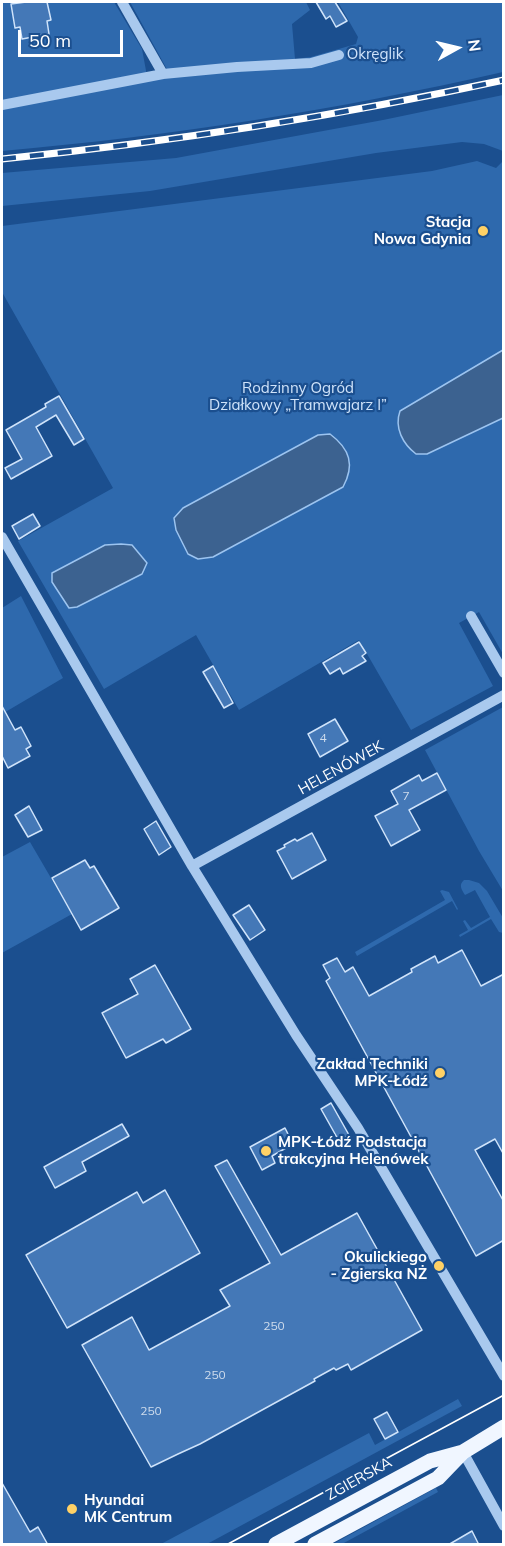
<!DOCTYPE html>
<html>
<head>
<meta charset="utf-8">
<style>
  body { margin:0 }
  #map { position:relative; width:505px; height:1546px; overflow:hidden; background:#1b4f8f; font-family:Mulish,sans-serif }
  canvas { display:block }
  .frame { position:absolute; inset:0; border:3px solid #fff; pointer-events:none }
  .north { position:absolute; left:427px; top:18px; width:60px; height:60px; -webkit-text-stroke:4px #1b4f8f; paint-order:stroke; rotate:82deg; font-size:16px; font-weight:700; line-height:24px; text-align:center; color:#fff }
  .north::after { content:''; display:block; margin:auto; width:21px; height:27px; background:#fff; clip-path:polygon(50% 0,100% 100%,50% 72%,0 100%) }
  .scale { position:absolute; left:18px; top:30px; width:105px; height:27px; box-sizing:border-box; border:3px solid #fff; border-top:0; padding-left:8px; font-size:18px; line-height:21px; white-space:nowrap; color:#fff; -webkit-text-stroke:4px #1b4f8f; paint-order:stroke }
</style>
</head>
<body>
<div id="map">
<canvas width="505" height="1546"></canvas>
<div class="frame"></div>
<div class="north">N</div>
<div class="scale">50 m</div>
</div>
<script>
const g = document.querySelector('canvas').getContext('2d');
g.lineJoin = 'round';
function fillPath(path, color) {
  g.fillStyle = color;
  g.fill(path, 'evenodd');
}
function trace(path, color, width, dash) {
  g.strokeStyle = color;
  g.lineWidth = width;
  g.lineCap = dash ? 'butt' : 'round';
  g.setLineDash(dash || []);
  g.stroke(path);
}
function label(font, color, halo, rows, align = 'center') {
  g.font = font + ' Mulish,sans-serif';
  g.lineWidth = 4.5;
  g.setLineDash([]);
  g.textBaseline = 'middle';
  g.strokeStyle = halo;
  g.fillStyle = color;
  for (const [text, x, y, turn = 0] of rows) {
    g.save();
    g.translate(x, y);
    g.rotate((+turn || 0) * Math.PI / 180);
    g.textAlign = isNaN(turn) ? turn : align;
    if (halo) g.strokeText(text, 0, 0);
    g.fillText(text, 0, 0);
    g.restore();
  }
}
fillPath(new Path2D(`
  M 2,2 L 114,2 L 142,49 L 147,76 L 169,73 L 130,2 L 306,2 L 310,10 L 292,24 L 295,59 L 311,57 L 356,44 L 358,37 L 338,2 L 503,2 L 503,72 C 337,110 171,136 2,151 Z
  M 503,95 L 503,151 L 484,144 L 462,142 L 376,153 L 150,191 L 2,206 L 2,173 L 176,158 L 383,120 Z
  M 477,161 L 496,168 L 503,161 L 503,654 L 479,612 L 459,623 L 493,686 L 411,730 L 359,640 L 239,710 L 196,635 L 104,689 L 18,541 L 113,488 L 2,292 L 2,226 L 432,171 Z
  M 21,596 L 63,678 L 2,714 L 2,608 Z
  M 503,707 L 503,891 L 479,851 L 425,750 Z
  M 30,842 L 72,914 L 2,953 L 2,857 Z
  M 464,880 L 469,880 L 479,883 L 487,891 L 503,918 L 503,933 L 499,932 L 491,919 L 460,937 L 459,935 L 468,930 L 463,921 L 465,920 L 471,928 L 490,917 L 475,890 L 465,895 C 462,890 458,885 464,880 Z
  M 442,890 L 449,892 L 458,909 L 457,910 L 452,901 L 357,956 L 355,952 L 445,900 L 440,891 Z
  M 458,1399 L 462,1406 L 207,1544 L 161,1544 L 369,1433 L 375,1445 Z
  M 436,1488 L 438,1492 L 342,1544 L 333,1544 Z`), '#2e69ad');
const water = new Path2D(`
  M 503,350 L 503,418 L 427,454 L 416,454 C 403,444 394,428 400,411 Z
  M 330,434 C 350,449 355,465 343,487 L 213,557 L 198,559 L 188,554 L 176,530 L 174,518 L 183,508 L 318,435 Z
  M 121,544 L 132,545 L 147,563 L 142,574 L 77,607 L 69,608 L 52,582 L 52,573 L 105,545 Z`);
fillPath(water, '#3c6290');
trace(water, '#9cc4f0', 1.5);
const building = new Path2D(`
  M 26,2 L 47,2 L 51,20 L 47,21 L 49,34 L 22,39 L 20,27 L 15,28 L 11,4 Z
  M 316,2 L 335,2 L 347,21 L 336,27 L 330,16 L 326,19 Z
  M 59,396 L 84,439 L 74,445 L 56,415 L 36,427 L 52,456 L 11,479 L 5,468 L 22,459 L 6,430 L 46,407 L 45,404 Z
  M 33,514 L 40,526 L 19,539 L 12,526 Z
  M 359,642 L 366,653 L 362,656 L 366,661 L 343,674 L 340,668 L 330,674 L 323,663 Z
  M 213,666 L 233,703 L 224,708 L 203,672 Z
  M 2,706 L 15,730 L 21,727 L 31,746 L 26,749 L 30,756 L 8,768 L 2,756 Z
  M 335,719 L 348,741 L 320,757 L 308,734 Z
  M 437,773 L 446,790 L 409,810 L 420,830 L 391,846 L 375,816 L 398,804 L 391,791 L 419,775 L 422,781 Z
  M 29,806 L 42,830 L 28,837 L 15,815 Z
  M 156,821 L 171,847 L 159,855 L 144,829 Z
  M 312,833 L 326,860 L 292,879 L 277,851 L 285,847 L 284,845 L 295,839 L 297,841 Z
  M 85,860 L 90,868 L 94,866 L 119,908 L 81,930 L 52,878 Z
  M 249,905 L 265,930 L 250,940 L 233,915 Z
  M 462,950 L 481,986 L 504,974 L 504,1155 L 495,1139 L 475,1150 L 504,1202 L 504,1240 L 476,1256 L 326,981 L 330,978 L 323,965 L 337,958 L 345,972 L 353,967 L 369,996 L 412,972 L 411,969 L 435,956 L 438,963 Z
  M 155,965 L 191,1029 L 166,1043 L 163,1039 L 126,1058 L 102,1013 L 138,994 L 130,979 Z
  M 331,1103 L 349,1135 L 339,1141 L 321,1109 Z
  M 122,1124 L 129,1136 L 82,1162 L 86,1171 L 55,1188 L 44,1167 Z
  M 285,1128 L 293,1144 L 272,1156 L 275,1163 L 262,1170 L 250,1147 Z
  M 227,1160 L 281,1255 L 357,1213 L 422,1330 L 351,1370 L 348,1364 L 336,1370 L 334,1368 L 314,1379 L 315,1381 L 200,1444 L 178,1454 L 151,1467 L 82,1345 L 132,1317 L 149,1350 L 230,1306 L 220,1290 L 270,1263 L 215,1166 Z
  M 165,1190 L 200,1253 L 67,1328 L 26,1255 L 137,1192 L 143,1203 Z
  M 387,1412 L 398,1432 L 385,1439 L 374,1419 Z
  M 2,1483 L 30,1532 L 38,1527 L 48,1545 L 2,1545 Z
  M 472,1531 L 479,1545 L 448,1545 Z`);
fillPath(building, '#4478b7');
trace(building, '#cfe3fa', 1.5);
trace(new Path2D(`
  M 122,2 L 163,74
  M 2,105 L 163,74 L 237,67 L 311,63 L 339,55
  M 2,537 L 192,866 L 296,1035 L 358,1128 L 504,1376
  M 471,616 L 504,673
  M 192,866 L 504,695
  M 463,1452 L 504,1526`), '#a9c9ee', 10);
trace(new Path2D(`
  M 276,1544 L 430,1461 L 463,1452
  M 315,1544 L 438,1478 L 463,1452 L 504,1427`), '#f0f6ff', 15);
trace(new Path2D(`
  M 228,1544 L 504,1395`), '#fff', 1.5);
const rail = new Path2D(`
  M 2,159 C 170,142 338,116 504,80`);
trace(rail, '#fff', 7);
trace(rail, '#1b4f8f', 4.5, [14]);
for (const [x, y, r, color] of [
  [483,231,6,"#ffd166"],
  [440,1073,6,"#ffd166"],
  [266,1151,6,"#ffd166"],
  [439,1266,6,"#ffd166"],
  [72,1509,6,"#ffd166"]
]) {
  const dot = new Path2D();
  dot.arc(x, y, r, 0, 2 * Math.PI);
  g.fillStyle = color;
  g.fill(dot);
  trace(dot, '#1b4f8f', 2);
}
label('12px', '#d0dded', null, [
  ["4",323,738],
  ["7",406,796],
  ["250",274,1326],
  ["250",215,1375],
  ["250",151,1411]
]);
label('15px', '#cfe3fa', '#1b4f8f', [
  ["Okręglik",375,54],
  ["Rodzinny Ogród",298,388],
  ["Działkowy „Tramwajarz I”",298,405]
]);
label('bold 15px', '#fff', '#1b4f8f', [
  ["Stacja",471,222],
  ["Nowa Gdynia",471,239],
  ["Zakład Techniki",428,1064],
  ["MPK-Łódź",428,1081],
  ["MPK-Łódź Podstacja",278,1142,"left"],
  ["trakcyjna Helenówek",278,1159,"left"],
  ["Okulickiego",427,1257],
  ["- Zgierska NŻ",427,1274],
  ["Hyundai",84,1500,"left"],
  ["MK Centrum",84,1517,"left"]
], 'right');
label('15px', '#fff', '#1b4f8f', [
  ["HELENÓWEK",341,768,-29],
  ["ZGIERSKA",359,1479,-29]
]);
</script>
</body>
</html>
